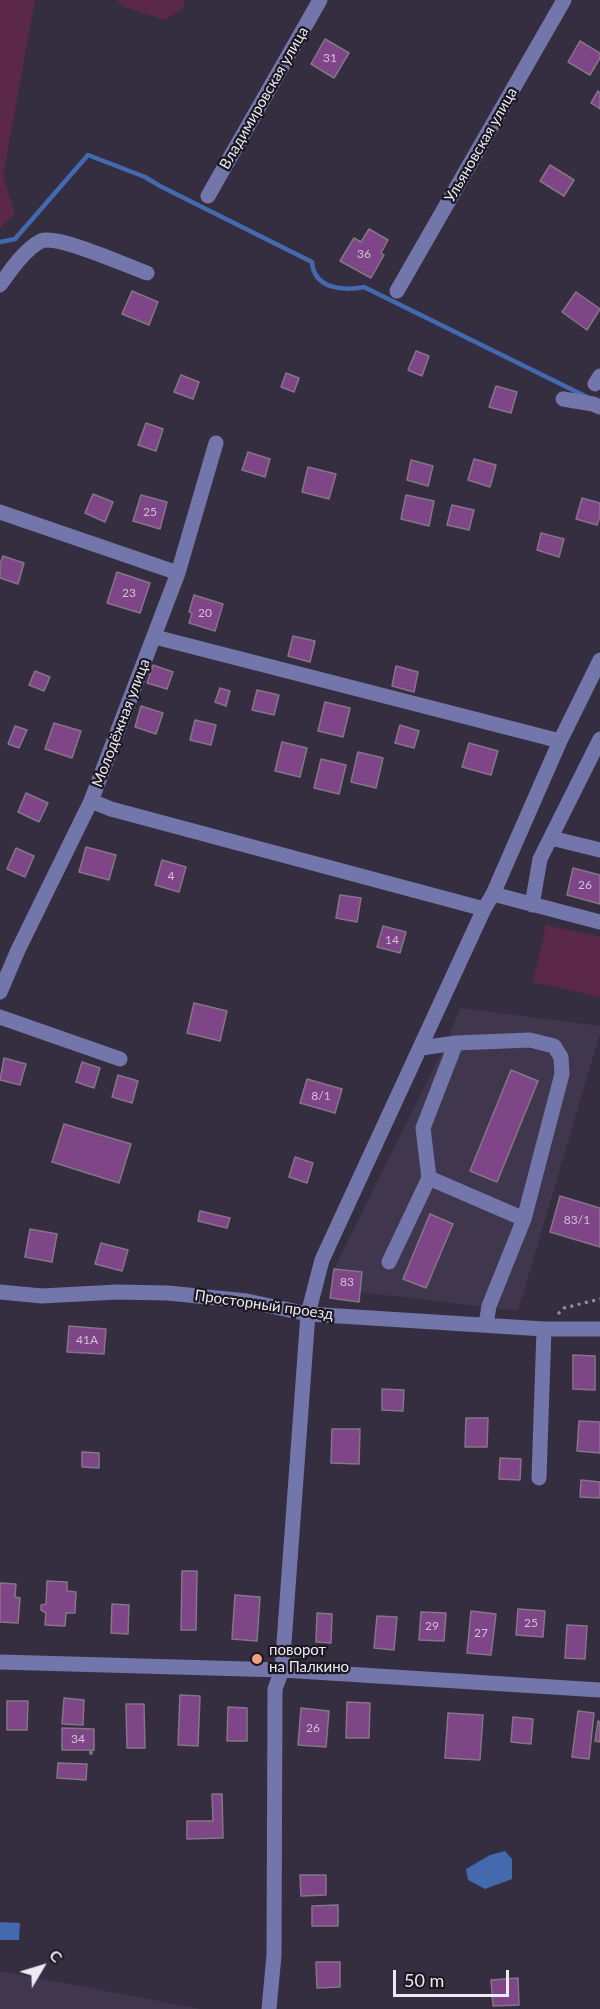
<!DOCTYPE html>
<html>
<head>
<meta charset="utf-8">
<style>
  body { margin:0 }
  #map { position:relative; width:600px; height:2009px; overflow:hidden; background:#352e40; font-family:Lato,sans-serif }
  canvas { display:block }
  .north { position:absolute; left:12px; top:1937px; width:60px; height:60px; -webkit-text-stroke:4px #1b1820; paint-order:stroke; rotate:52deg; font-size:16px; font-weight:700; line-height:24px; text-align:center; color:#ede9f5 }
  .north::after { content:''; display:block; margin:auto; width:21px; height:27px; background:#ede9f5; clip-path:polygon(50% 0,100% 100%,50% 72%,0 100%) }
  .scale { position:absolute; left:393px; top:1970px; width:116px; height:27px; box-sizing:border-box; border:3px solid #ede9f5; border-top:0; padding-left:8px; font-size:18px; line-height:21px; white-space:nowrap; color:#ede9f5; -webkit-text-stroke:4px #1b1820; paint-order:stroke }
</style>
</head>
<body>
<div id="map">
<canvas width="600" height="2009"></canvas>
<div class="north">С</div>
<div class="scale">50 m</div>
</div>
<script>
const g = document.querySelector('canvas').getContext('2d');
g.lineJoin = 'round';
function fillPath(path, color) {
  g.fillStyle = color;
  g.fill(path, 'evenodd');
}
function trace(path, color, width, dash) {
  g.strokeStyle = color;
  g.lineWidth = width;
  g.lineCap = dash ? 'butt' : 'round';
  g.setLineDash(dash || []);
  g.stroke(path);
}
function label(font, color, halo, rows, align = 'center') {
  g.font = font + ' Lato,sans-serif';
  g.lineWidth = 4.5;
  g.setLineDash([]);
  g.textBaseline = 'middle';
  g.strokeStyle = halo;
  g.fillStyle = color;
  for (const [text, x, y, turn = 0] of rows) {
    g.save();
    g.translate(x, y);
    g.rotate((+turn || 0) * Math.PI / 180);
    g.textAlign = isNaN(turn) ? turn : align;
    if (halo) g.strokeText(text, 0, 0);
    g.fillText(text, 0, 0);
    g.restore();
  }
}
fillPath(new Path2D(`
  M 460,1008 L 600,1026 L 600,1033 L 518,1311 L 360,1292 L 362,1272 L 334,1269 L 445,1046 Z
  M 0,1971 L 201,2009 L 0,2009 Z`), '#40374e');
fillPath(new Path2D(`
  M 0,0 L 35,0 L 3,176 L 15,214 L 0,228 Z
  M 117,0 L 185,0 L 183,8 L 165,20 L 124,7 Z
  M 546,925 L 600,937 L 600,997 L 533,982 Z`), '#5b284a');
fillPath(new Path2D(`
  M 505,1851 L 512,1859 L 512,1879 L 485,1889 L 468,1880 L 466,1869 L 490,1855 Z
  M 0,1922 L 20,1923 L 19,1940 L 0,1940 Z`), '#4369ae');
trace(new Path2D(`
  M 0,242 L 15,239 L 88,155 L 145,177 L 160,186 L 312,262 C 314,289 343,291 364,287 L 587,397`), '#4369ae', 4.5);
const building = new Path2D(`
  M 325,39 L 349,53 L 334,78 L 311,64 Z
  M 580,41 L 600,53 L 600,58 L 590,75 L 568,62 Z
  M 598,91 L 600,93 L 600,109 L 591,103 Z
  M 550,165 L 574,180 L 564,196 L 540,181 Z
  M 369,229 L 388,240 L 381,253 L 384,255 L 371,278 L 340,261 L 354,238 L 361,242 Z
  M 132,291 L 158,302 L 149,325 L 122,314 Z
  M 576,292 L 600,309 L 587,330 L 562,312 Z
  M 416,351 L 429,356 L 422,376 L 408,370 Z
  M 286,373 L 299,378 L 294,392 L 281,387 Z
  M 181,375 L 199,382 L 193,399 L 174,392 Z
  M 496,386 L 517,392 L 511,413 L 489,407 Z
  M 146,423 L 163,429 L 156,451 L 138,445 Z
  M 248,452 L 270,459 L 265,477 L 242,470 Z
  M 474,459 L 496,465 L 490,487 L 468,480 Z
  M 411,460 L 433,466 L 428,486 L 407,480 Z
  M 308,467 L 336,474 L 329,499 L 302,492 Z
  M 93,494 L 113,502 L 105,522 L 85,513 Z
  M 141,495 L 167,502 L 160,529 L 133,521 Z
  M 406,495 L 434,501 L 429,526 L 401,519 Z
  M 582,498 L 600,503 L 600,516 L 597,525 L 576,519 Z
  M 452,505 L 474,510 L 469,530 L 447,525 Z
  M 541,533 L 564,539 L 559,557 L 537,550 Z
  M 3,556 L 24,563 L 18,584 L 0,578 L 0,564 Z
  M 117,572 L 150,583 L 140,613 L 107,603 Z
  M 194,595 L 223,604 L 215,631 L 189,623 L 192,613 L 189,612 Z
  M 293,636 L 315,641 L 310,662 L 288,656 Z
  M 153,665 L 173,672 L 167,689 L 147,683 Z
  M 396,666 L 418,672 L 414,692 L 392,686 Z
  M 35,671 L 50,677 L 44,691 L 29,685 Z
  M 220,688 L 230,691 L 226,706 L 215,702 Z
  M 257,690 L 279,695 L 274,715 L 252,710 Z
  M 325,702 L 350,708 L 343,737 L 318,731 Z
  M 141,706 L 163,713 L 156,734 L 135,727 Z
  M 195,720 L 216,725 L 211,745 L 190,740 Z
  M 54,723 L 81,731 L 72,758 L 45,749 Z
  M 400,725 L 419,731 L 414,748 L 395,743 Z
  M 15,726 L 27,730 L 19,748 L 8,744 Z
  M 282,742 L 307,748 L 300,777 L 275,771 Z
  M 469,743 L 498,751 L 491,775 L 462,767 Z
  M 358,752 L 383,758 L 376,788 L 351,782 Z
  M 321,759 L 346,765 L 339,794 L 314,788 Z
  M 26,793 L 48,803 L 39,822 L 18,812 Z
  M 86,847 L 116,855 L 109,880 L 79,872 Z
  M 16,848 L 34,856 L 25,877 L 7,869 Z
  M 162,860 L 186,867 L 179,892 L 155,885 Z
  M 573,868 L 600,875 L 600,904 L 567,895 Z
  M 340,895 L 361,898 L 357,922 L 336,918 Z
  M 383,926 L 406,932 L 400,953 L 377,947 Z
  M 194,1003 L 227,1011 L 220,1041 L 187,1033 Z
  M 4,1058 L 26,1064 L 20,1085 L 0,1080 Z
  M 82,1062 L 100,1068 L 94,1088 L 76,1082 Z
  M 511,1070 L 538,1081 L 497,1182 L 470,1171 Z
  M 118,1075 L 138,1081 L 132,1103 L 112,1097 Z
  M 307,1079 L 342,1089 L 335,1113 L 300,1103 Z
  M 64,1124 L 131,1144 L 119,1183 L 52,1162 Z
  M 295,1157 L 313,1163 L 307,1183 L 289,1177 Z
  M 560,1196 L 600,1208 L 600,1247 L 550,1232 Z
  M 200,1211 L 230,1218 L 227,1228 L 198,1221 Z
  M 430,1214 L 453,1224 L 426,1288 L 403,1279 Z
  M 30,1229 L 57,1234 L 52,1262 L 25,1257 Z
  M 101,1243 L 128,1250 L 122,1271 L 95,1264 Z
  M 334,1269 L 362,1272 L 359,1302 L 330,1298 Z
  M 69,1326 L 106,1329 L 104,1354 L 67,1352 Z
  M 573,1355 L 595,1356 L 595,1390 L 573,1389 Z
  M 382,1389 L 404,1390 L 403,1411 L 382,1410 Z
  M 466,1418 L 488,1418 L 487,1447 L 465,1447 Z
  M 579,1421 L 600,1422 L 600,1453 L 577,1451 Z
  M 332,1429 L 360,1429 L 359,1464 L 331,1463 Z
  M 82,1452 L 99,1453 L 99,1468 L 82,1467 Z
  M 500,1458 L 521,1459 L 520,1480 L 499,1479 Z
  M 581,1480 L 600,1482 L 600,1498 L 580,1497 Z
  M 182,1571 L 197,1571 L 196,1630 L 181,1630 Z
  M 47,1581 L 67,1582 L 67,1591 L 76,1592 L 75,1613 L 66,1613 L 65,1626 L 45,1625 L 46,1613 L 41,1610 L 41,1605 L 46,1604 Z
  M 0,1583 L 16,1584 L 15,1597 L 20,1598 L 18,1623 L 0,1622 Z
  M 235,1595 L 260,1597 L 257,1641 L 232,1639 Z
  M 112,1604 L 129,1605 L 128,1634 L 111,1633 Z
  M 518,1609 L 545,1611 L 543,1637 L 516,1635 Z
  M 471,1611 L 496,1614 L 491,1655 L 467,1653 Z
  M 421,1612 L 446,1613 L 444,1641 L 419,1640 Z
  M 317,1613 L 332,1614 L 331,1643 L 316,1642 Z
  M 377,1616 L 397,1617 L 394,1650 L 374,1648 Z
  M 567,1625 L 587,1626 L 585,1659 L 565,1658 Z
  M 180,1695 L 200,1696 L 198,1746 L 178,1745 Z
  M 64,1698 L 84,1700 L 83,1725 L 62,1724 Z
  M 7,1701 L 28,1701 L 27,1730 L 7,1730 Z
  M 347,1702 L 370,1703 L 369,1738 L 346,1738 Z
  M 126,1704 L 144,1704 L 145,1748 L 127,1748 Z
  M 228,1707 L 247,1708 L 247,1741 L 227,1741 Z
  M 301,1708 L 329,1711 L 326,1747 L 298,1745 Z
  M 578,1711 L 594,1713 L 589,1759 L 572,1757 Z
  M 448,1713 L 483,1715 L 480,1760 L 445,1758 Z
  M 513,1717 L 533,1719 L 531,1744 L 511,1742 Z
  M 598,1721 L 600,1722 L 600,1742 L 595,1741 Z
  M 62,1728 L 94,1729 L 94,1750 L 92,1750 L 92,1754 L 90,1754 L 90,1750 L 62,1750 Z
  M 58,1763 L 87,1764 L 86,1780 L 57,1778 Z
  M 212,1794 L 222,1794 L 223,1838 L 187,1839 L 187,1821 L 213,1821 Z
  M 300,1875 L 326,1875 L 326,1895 L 301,1896 Z
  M 338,1905 L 338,1926 L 312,1926 L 312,1906 Z
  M 316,1962 L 340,1962 L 340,1987 L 317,1988 Z
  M 518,1978 L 519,2005 L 493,2006 L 491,1980 Z`);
fillPath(building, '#7e4687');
trace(building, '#857587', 1.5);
trace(new Path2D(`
  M 558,1314 L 564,1308 L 600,1299`), '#938e9d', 3, [3, 4.5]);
trace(new Path2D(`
  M 208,196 L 320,0
  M 0,285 C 10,271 25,249 41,241 C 58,234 127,266 147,273
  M 397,291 L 564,0
  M 595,384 L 600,376
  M 563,399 L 593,404 L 600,407
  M 0,512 L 178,573
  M 155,637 L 560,741
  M 91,801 L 111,809 L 484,909
  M 551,838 L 600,850
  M 493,894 L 600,922
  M 532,905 L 540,859 L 600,739
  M 0,992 L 18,950 L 91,801 L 178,573 L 216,443
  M 0,1017 L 120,1059
  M 421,1048 L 456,1043 L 530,1040 L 554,1046 L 561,1057 L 562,1074 L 524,1219
  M 429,1178 L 423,1128 L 456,1043
  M 389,1262 L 429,1178 L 524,1219 L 489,1306 L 486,1324
  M 0,1292 L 42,1296 L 117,1292 L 168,1293 L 247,1301 L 308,1314 L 544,1329 L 600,1329
  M 539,1478 L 544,1329
  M 0,1662 L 282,1670 L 600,1690
  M 269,2009 L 274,1955 L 275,1689 L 282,1670 L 308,1314 L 322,1260 L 484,909 L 493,894 L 560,741 L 600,660`), '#7376aa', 15);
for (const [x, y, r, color] of [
  [257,1659,6,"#f2a081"]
]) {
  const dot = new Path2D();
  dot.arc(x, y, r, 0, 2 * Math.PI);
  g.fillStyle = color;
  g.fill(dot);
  trace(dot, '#1b1820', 2);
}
label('12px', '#d1c0da', null, [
  ["31",330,58],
  ["36",364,254],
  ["25",150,512],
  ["23",129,593],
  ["20",205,613],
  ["4",171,876],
  ["26",585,885],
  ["14",392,940],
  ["8/1",321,1096],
  ["83/1",577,1220],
  ["83",347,1282],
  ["41А",87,1340],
  ["25",531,1623],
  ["29",432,1626],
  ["27",481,1633],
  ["26",313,1728],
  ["34",78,1739]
]);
label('15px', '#ede9f5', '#1b1820', [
  ["Владимировская улица",264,98,-60],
  ["Ульяновская улица",481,145,-60],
  ["Молодёжная улица",121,723,-69],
  ["Просторный проезд",264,1305,8]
]);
label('15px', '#ede9f5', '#1b1820', [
  ["поворот",269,1650],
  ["на Палкино",269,1667]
], 'left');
</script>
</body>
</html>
